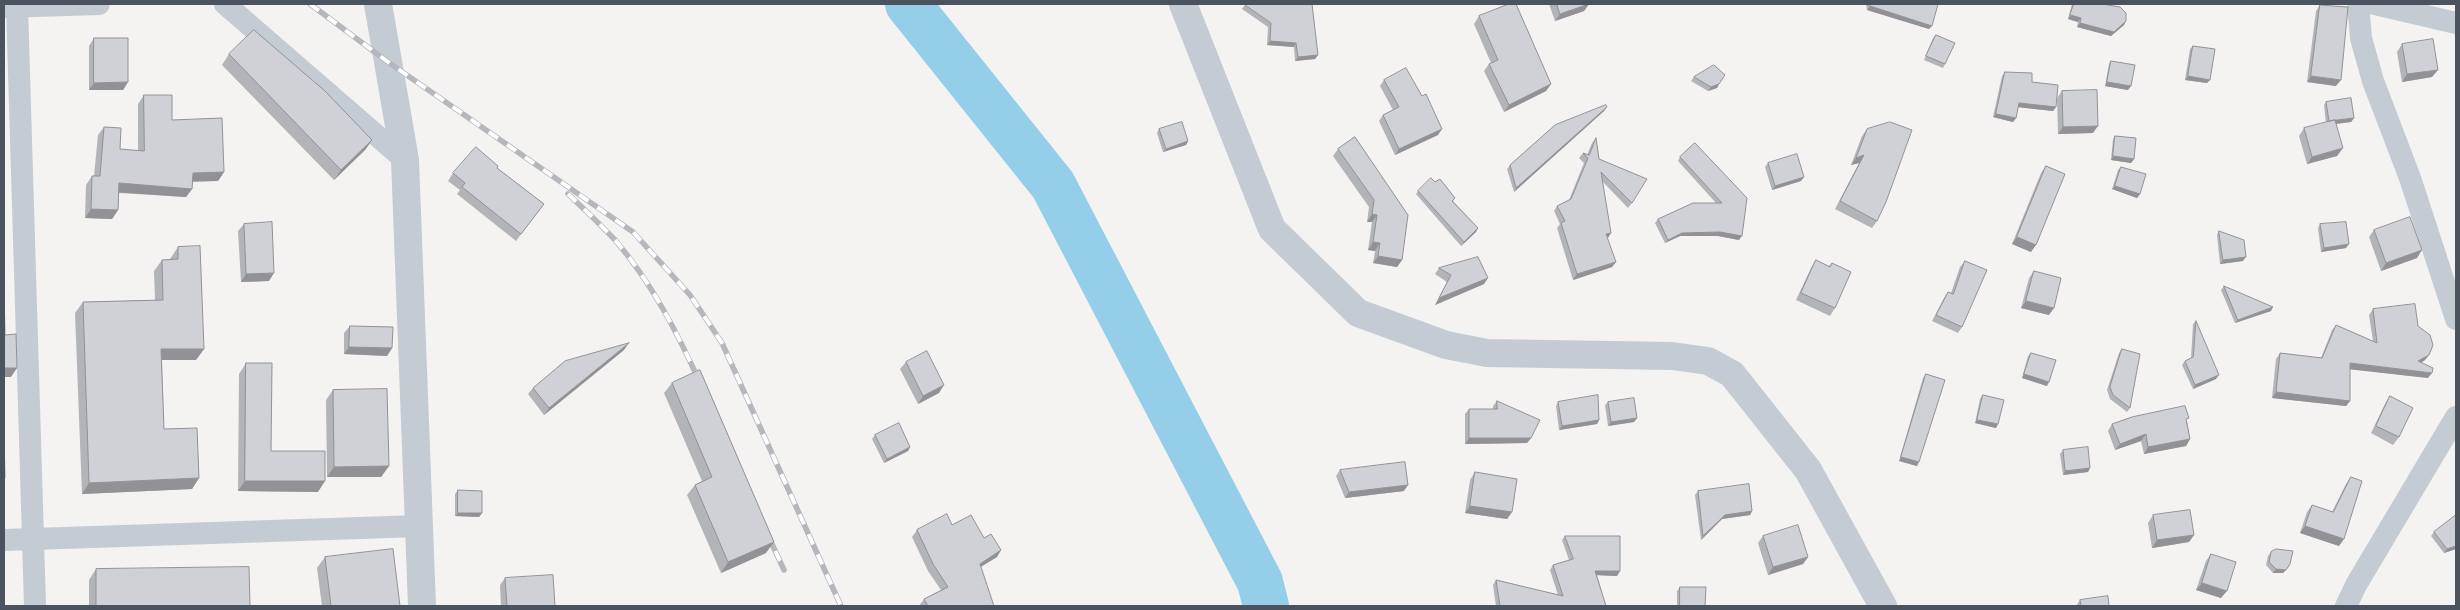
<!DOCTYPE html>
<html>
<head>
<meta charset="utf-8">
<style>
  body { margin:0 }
  #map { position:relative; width:2460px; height:610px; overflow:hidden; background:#f4f3f2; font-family:Barlow,sans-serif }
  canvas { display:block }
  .frame { position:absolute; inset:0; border:5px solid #4b535f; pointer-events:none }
</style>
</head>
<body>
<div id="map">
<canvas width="2460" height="610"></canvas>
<div class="frame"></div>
</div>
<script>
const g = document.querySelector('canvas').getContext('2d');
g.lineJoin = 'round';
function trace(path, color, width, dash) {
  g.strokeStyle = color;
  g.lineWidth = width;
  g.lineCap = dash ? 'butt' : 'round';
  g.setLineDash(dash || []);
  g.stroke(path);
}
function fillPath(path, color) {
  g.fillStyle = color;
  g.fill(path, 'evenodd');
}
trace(new Path2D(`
  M 908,4 L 1053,185 L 1260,582 L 1266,606`), '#95cee8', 46);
trace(new Path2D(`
  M 225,4 L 405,160
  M 2358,4 L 2361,38 L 2373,81 L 2410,178 L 2456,319
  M 2375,4 L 2456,23
  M 17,6 L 35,606
  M 4,7 L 99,4
  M 4,540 L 419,526
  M 2346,606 L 2356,585 L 2456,417`), '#c4cbd2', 22);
trace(new Path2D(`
  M 378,4 L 405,160 L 422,606
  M 1183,4 L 1272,229 L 1358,313 L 1446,345 L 1487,353 L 1672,356 L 1708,361 L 1732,374 L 1808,470 L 1883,606`), '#c4cbd2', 28);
const rail = new Path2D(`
  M 310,4 L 388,62 L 633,232 L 690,295 L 722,343 L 841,606
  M 568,194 C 584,209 600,224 615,240 C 652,283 678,334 701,385
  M 766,531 L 784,570`);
trace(rail, '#b5b7bc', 5.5);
trace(rail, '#fff', 4, [11]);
fillPath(new Path2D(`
  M 1549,4 L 1589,4 L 1584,11 L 1555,21 Z
  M 1866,4 L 1938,4 L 1929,29 L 1867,10 Z
  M 2072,4 L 2102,4 L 2126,21 L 2124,25 L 2111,36 L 2077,27 L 2078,22 L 2068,19 Z
  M 1245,5 L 1318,55 L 1315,59 L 1295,61 L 1294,47 L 1267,45 L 1268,27 L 1242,9 Z
  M 2320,5 L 2336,86 L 2307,82 L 2316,11 Z
  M 1479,16 L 1551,84 L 1546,91 L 1504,112 L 1484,71 L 1489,64 L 1491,63 L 1474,24 Z
  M 1936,35 L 1945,64 L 1943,68 L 1924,60 L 1933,38 Z
  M 94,38 L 128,82 L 123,90 L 89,90 L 89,46 Z
  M 2402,44 L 2432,77 L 2402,82 L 2397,52 Z
  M 2193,46 L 2207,83 L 2185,80 L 2190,49 Z
  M 229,54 L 372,140 L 365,150 L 334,180 L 222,65 Z
  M 2111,61 L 2128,90 L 2105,86 L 2109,64 Z
  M 2005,72 L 2032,82 L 2056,107 L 2053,111 L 2018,107 L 2016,118 L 2013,122 L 1993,117 L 2002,76 Z
  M 1694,77 L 1719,84 L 1717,88 L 1708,91 L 1691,81 Z
  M 1384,80 L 1422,96 L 1438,135 L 1395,155 L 1379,121 L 1383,115 L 1393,110 L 1380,86 Z
  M 2062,91 L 2093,133 L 2058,134 L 2057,98 Z
  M 144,95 L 172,120 L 224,172 L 218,181 L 193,181 L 192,189 L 186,197 L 119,193 L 118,210 L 112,219 L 85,218 L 86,185 L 92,176 L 94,176 L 98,135 L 104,127 L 120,149 L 138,151 L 138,104 Z
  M 2326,102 L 2354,118 L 2351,122 L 2336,124 L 2337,156 L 2307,164 L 2299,136 L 2304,128 L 2326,123 L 2324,105 Z
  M 1607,107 L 1604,111 L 1514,192 L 1507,169 L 1510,165 Z
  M 1159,129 L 1188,141 L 1186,145 L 1163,152 L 1157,133 Z
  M 1867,129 L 1877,221 L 1872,228 L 1835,209 L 1859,163 L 1851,165 L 1862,136 Z
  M 2115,136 L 2134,159 L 2131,163 L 2111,160 L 2113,139 Z
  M 1355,137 L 1402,260 L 1397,267 L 1373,263 L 1375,251 L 1368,250 L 1372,222 L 1367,222 L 1369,207 L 1333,156 L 1338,149 Z
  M 1596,138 L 1599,159 L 1632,203 L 1628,208 L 1603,182 L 1607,238 L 1616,262 L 1612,267 L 1573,280 L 1557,228 L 1560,224 L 1554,211 L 1557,206 L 1569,200 L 1584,163 L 1579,158 L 1583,153 L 1587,155 L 1592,143 Z
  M 1695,143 L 1739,240 L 1718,236 L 1680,236 L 1665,243 L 1655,223 L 1658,219 L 1716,203 L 1678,161 L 1680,157 Z
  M 1768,163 L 1801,181 L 1772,190 L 1765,167 Z
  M 2046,166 L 2031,252 L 2012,244 L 2041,173 Z
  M 2121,167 L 2140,194 L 2137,198 L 2112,189 L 2118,170 Z
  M 497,168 L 544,204 L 516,241 L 457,194 L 460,190 L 448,181 L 453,173 Z
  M 1435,182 L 1455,198 L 1453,201 L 1478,228 L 1476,232 L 1461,246 L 1416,194 L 1418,191 Z
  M 244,224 L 269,281 L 241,282 L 238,231 Z
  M 2320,224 L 2346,248 L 2321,252 L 2318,228 Z
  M 2374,230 L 2417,258 L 2381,271 L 2369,237 Z
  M 2219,231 L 2243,261 L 2220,264 L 2217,235 Z
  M 178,247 L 204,349 L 196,360 L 162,360 L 164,429 L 199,478 L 192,489 L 82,494 L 75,313 L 83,302 L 155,300 L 154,271 L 162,260 L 170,259 Z
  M 1816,260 L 1829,266 L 1832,263 L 1835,308 L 1830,316 L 1796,300 L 1811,268 Z
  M 1965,261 L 1962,327 L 1958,333 L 1932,321 L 1944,298 L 1948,292 L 1951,293 L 1960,267 Z
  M 1439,268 L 1484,284 L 1435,305 L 1447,282 L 1435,274 Z
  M 2034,271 L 2049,315 L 2021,308 L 2029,278 Z
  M 2224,286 L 2271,311 L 2235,323 L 2221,290 Z
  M 2373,309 L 2418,326 L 2429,355 L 2425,360 L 2421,363 L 2428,378 L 2350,369 L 2350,401 L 2346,406 L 2272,398 L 2276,359 L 2280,353 L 2321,358 L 2332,330 L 2336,325 L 2373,341 L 2369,315 Z
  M 2196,321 L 2216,379 L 2193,389 L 2182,365 L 2185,361 L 2191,358 L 2193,324 Z
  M 350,326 L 392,348 L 387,356 L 344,354 L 344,333 Z
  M 2122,349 L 2130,408 L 2127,412 L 2110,399 L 2107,390 L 2119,353 Z
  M 624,350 L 544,415 L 528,394 L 533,388 Z
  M 2031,353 L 2047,386 L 2022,378 L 2028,356 Z
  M 906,362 L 939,393 L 918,404 L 900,369 Z
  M 246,363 L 271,451 L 318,492 L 238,491 L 239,374 Z
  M 1926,374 L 1917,466 L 1899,461 L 1923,378 Z
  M 672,383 L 766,553 L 721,573 L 687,495 L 695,485 L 702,481 L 664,393 Z
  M 333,390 L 389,466 L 381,477 L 327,477 L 326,400 Z
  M 1983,395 L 1998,424 L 1996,428 L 1975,423 L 1980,399 Z
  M 2390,396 L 2399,437 L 2393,445 L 2371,433 L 2385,404 Z
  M 1497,401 L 1531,438 L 1527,443 L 1465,444 L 1465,414 L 1469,409 L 1493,409 L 1493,406 Z
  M 1558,402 L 1599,420 L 1597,424 L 1559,430 L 1556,406 Z
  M 1608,402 L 1637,418 L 1634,422 L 1608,426 L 1605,405 Z
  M 2187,421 L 2190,439 L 2186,446 L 2144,454 L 2141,441 L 2115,450 L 2108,431 L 2112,424 Z
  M 875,435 L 910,447 L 908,451 L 884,463 L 872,439 Z
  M 2063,450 L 2090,468 L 2088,472 L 2063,475 L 2060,454 Z
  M 1340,470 L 1404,491 L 1345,498 L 1336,476 Z
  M 1475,472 L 1512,512 L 1507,519 L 1465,513 L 1470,480 Z
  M 2351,477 L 2339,546 L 2300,533 L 2307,512 L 2312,505 L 2332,512 L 2346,484 Z
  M 458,490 L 482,513 L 479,517 L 455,516 L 455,494 Z
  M 1698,491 L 1752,511 L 1750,515 L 1722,519 L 1701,540 L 1695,495 Z
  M 2153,515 L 2194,535 L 2189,542 L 2152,548 L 2148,523 Z
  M 2456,515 L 2456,549 L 2444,553 L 2431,536 L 2434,532 Z
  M 952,525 L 984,538 L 1001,550 L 997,557 L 981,567 L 994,606 L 919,606 L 924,599 L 941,590 L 928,571 L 912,537 L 917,530 Z
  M 1565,536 L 1620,571 L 1617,576 L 1597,575 L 1606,606 L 1496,606 L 1493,585 L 1496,580 L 1558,595 L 1550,570 L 1553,565 L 1569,560 L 1562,540 Z
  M 1763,536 L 1808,557 L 1803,564 L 1768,575 L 1758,543 Z
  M 2271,552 L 2290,564 L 2283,573 L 2273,573 L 2266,565 L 2268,556 Z
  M 2211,554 L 2221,598 L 2196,590 L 2206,561 Z
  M 325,557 L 400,606 L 322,606 L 317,568 Z
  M 96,569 L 250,606 L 89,606 L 89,580 Z
  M 505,578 L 555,606 L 501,606 L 500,585 Z
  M 1680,587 L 1705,606 L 1677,606 L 1677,591 Z
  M 2080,600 L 2109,606 L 2076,606 Z`), '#b3b4b8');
fillPath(new Path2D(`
  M 1589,4 L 1584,11 L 1555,21 L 1560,14 Z
  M 1870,6 L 1932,26 L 1929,29 L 1867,10 Z
  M 2070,15 L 2081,18 L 2078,22 L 2068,19 Z
  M 2126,21 L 2124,25 L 2111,36 L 2077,27 L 2080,23 Z
  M 1270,41 L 1296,43 L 1294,47 L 1267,45 Z
  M 1318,55 L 1315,59 L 1295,61 L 1298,57 Z
  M 2438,70 L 2432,77 L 2402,82 L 2407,74 Z
  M 2188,76 L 2210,80 L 2207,83 L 2185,80 Z
  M 2311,76 L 2341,80 L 2336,86 L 2307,82 Z
  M 128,82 L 123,90 L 89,90 L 94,83 Z
  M 2107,82 L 2131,86 L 2128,90 L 2105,86 Z
  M 1551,84 L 1546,91 L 1504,112 L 1509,105 Z
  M 1719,84 L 1717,88 L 1708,91 L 1711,87 Z
  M 2019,103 L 2056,107 L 2053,111 L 2016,107 Z
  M 1607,107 L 1604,111 L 1514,192 L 1516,188 Z
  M 1996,114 L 2016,118 L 2013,122 L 1993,117 Z
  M 2354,118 L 2351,122 L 2326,125 L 2329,121 Z
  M 2098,126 L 2093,133 L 2058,134 L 2063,127 Z
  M 1442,129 L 1438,135 L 1395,155 L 1399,149 Z
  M 372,140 L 365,150 L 334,180 L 341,170 Z
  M 1188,141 L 1186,145 L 1163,152 L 1166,149 Z
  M 2343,148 L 2337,156 L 2307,164 L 2312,157 Z
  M 1864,155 L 1859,163 L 1851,165 L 1856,158 Z
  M 2113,156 L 2134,159 L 2131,163 L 2111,160 Z
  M 224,172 L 218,181 L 187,182 L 193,173 Z
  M 1804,177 L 1801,181 L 1772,190 L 1775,186 Z
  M 119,183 L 192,189 L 186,197 L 113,192 Z
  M 2115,186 L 2140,194 L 2137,198 L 2112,189 Z
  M 91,209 L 118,210 L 112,219 L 85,218 Z
  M 1372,214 L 1377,215 L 1372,222 L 1367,222 Z
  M 1478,228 L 1476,232 L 1461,246 L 1464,242 Z
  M 1720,232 L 1742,236 L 1739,240 L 1718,236 L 1680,236 L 1665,243 L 1668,240 L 1682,233 Z
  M 1611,233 L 1608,238 L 1606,234 Z
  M 2017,237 L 2036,245 L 2031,252 L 2012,244 Z
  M 1373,242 L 1380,243 L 1375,251 L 1368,250 Z
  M 2349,244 L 2346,248 L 2321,252 L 2324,248 Z
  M 2422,250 L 2417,258 L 2381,271 L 2386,263 Z
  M 1378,256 L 1402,260 L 1397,267 L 1373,263 Z
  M 2246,257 L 2243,261 L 2220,264 L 2223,260 Z
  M 1616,262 L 1612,267 L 1573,280 L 1577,274 Z
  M 274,273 L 269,281 L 241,282 L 246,274 Z
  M 1488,278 L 1484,284 L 1435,305 L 1439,298 Z
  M 2026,301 L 2054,308 L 2049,315 L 2021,308 Z
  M 2273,307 L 2271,311 L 2235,323 L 2238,320 Z
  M 629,343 L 624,350 L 544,415 L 549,408 Z
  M 349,347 L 392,348 L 387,356 L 344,354 Z
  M 161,349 L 204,349 L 196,360 L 153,360 Z
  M 2429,355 L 2425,360 L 2414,367 L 2418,361 Z
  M 2350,363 L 2432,373 L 2428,378 L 2347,369 Z
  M 4,368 L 17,368 L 11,377 L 4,377 Z
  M 2024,374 L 2049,382 L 2047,386 L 2022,378 Z
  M 2219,375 L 2216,379 L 2193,389 L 2195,385 Z
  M 944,385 L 939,393 L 918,404 L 923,396 Z
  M 2276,392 L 2350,401 L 2346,406 L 2272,398 Z
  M 1637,418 L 1634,422 L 1608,426 L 1611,422 Z
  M 1599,420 L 1597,424 L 1559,430 L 1562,426 Z
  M 1977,420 L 1998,424 L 1996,428 L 1975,423 Z
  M 2146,434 L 2141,441 L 2115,450 L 2120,444 Z
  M 1469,438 L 1531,438 L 1527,443 L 1465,444 Z
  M 2190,439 L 2186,446 L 2144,454 L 2148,447 Z
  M 910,447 L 908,451 L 884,463 L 887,459 Z
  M 1901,457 L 1919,462 L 1917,466 L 1899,461 Z
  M 389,466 L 381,477 L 327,477 L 334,467 Z
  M 2090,468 L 2088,472 L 2063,475 L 2065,471 Z
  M 199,478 L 192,489 L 82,494 L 89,483 Z
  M 245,481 L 325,481 L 318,492 L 238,491 Z
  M 1408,485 L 1404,491 L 1345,498 L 1349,492 Z
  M 1470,506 L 1512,512 L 1507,519 L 1465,513 Z
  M 1752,511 L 1750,515 L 1722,519 L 1701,540 L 1703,536 L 1725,515 Z
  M 458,513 L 482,513 L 479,517 L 455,516 Z
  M 2305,526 L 2344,539 L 2339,546 L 2300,533 Z
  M 2194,535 L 2189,542 L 2152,548 L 2157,540 Z
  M 774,542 L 766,553 L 721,573 L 728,562 Z
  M 2456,546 L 2456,549 L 2444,553 L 2447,549 Z
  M 1001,550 L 997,557 L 975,570 L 980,564 Z
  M 1808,557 L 1803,564 L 1768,575 L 1773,567 Z
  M 2276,569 L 2286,570 L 2283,573 L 2273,573 Z
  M 1595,571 L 1620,571 L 1617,576 L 1592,575 Z
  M 2202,583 L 2227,591 L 2221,598 L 2196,590 Z`), '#929296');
const building = new Path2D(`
  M 1251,4 L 1312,4 L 1318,55 L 1298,57 L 1296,43 L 1270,41 L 1271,23 L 1245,5 Z
  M 1509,4 L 1516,4 L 1551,84 L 1509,105 L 1489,64 L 1498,60 L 1479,16 Z
  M 1557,4 L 1589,4 L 1560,14 Z
  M 1869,4 L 1938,4 L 1932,26 L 1870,6 Z
  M 2074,4 L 2102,4 L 2120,7 L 2126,13 L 2126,21 L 2114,32 L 2080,23 L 2081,18 L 2070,15 Z
  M 2320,5 L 2348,7 L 2341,80 L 2311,76 Z
  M 254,30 L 325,91 L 372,140 L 341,170 L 229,54 Z
  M 1936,35 L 1955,43 L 1945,64 L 1926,56 Z
  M 94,38 L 128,38 L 128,82 L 94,83 Z
  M 2433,39 L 2438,70 L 2407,74 L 2402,44 Z
  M 2193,46 L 2215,49 L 2210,80 L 2188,76 Z
  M 2111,61 L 2135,65 L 2131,86 L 2107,82 Z
  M 1714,65 L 1725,75 L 1719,84 L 1711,87 L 1694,77 Z
  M 1406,68 L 1422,96 L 1426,94 L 1442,129 L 1399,149 L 1383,115 L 1399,107 L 1384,80 Z
  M 2005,72 L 2032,73 L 2032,82 L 2058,85 L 2056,107 L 2019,103 L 2016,118 L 1996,114 Z
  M 2097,90 L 2098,126 L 2063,127 L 2062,91 Z
  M 144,95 L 172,95 L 172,120 L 222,118 L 224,172 L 193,173 L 192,189 L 119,183 L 118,210 L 91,209 L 92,176 L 100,176 L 104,127 L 121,128 L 120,149 L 144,151 Z
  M 2351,98 L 2354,118 L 2329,121 L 2326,102 Z
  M 1606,105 L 1607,107 L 1516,188 L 1510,165 L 1555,125 Z
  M 2335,120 L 2343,148 L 2312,157 L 2304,128 Z
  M 1182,122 L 1188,141 L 1166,149 L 1159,129 Z
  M 1890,122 L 1912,130 L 1886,202 L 1877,221 L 1840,201 L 1864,155 L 1856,158 L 1867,129 Z
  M 2115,136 L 2136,138 L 2134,159 L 2113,156 Z
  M 1355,137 L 1408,215 L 1402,260 L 1378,256 L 1380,243 L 1373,242 L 1377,215 L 1372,214 L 1374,200 L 1338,149 Z
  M 1596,138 L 1599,159 L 1647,179 L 1632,203 L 1601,172 L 1611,233 L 1606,234 L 1616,262 L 1577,274 L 1561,223 L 1565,221 L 1557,206 L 1571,199 L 1588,158 L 1583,153 L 1589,155 Z
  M 1695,143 L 1747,198 L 1742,236 L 1720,232 L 1682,233 L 1668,240 L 1658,219 L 1693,203 L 1722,203 L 1680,157 Z
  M 476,147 L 498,166 L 497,168 L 544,204 L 521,234 L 462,187 L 465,183 L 453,173 Z
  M 1797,154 L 1804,177 L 1775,186 L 1768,163 Z
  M 2046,166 L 2065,174 L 2036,245 L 2017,237 Z
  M 2121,167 L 2146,174 L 2140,194 L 2115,186 Z
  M 1431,178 L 1435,182 L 1440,179 L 1455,198 L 1452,201 L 1478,228 L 1464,242 L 1418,191 Z
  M 2410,217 L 2422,250 L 2386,263 L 2374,230 Z
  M 272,222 L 274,273 L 246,274 L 244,224 Z
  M 2346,222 L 2349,244 L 2324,248 L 2320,224 Z
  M 2219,231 L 2244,240 L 2246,257 L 2223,260 Z
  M 200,246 L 204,349 L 161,349 L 164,429 L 197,428 L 199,478 L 89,483 L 83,302 L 163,300 L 162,260 L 178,259 L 178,247 Z
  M 1478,257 L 1488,278 L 1439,298 L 1451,275 L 1439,268 Z
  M 1816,260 L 1830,267 L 1832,263 L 1851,272 L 1835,308 L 1801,293 Z
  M 1965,261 L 1987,270 L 1962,327 L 1936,315 L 1948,292 L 1953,294 Z
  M 2034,271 L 2061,278 L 2054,308 L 2026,301 Z
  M 2224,286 L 2273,307 L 2238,320 Z
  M 4,290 L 5,335 L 16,334 L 17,368 L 4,368 Z
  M 2415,304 L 2418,326 L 2430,335 L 2433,345 L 2429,355 L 2418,361 L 2433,368 L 2432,373 L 2350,363 L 2350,401 L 2276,392 L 2280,353 L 2322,358 L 2336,325 L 2377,343 L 2373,309 Z
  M 2196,321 L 2219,375 L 2195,385 L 2185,361 L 2193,357 Z
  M 350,326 L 393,327 L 392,348 L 349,347 Z
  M 629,343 L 549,408 L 533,388 L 565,361 Z
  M 2122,349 L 2140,354 L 2130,408 L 2113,395 L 2110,387 Z
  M 927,351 L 944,385 L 923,396 L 906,362 Z
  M 2031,353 L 2056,360 L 2049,382 L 2024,374 Z
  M 246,363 L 272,363 L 271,451 L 325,451 L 325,481 L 245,481 Z
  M 700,370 L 774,542 L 728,562 L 695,485 L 712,477 L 672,383 Z
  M 1926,374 L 1945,380 L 1919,462 L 1901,457 Z
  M 387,389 L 389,466 L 334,467 L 333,390 Z
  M 1598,395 L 1599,420 L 1562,426 L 1558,402 Z
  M 1983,395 L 2004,400 L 1998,424 L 1977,420 Z
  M 2390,396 L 2413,408 L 2399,437 L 2376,426 Z
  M 1634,398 L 1637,418 L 1611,422 L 1608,402 Z
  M 1497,401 L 1540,420 L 1531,438 L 1469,438 L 1469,409 L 1497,409 Z
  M 2185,406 L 2189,418 L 2186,419 L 2190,439 L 2148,447 L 2146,434 L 2120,444 L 2112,424 L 2132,417 Z
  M 899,423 L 910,447 L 887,459 L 875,435 Z
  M 4,436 L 5,478 L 4,478 Z
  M 2088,447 L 2090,468 L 2065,471 L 2063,450 Z
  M 1405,462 L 1408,485 L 1349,492 L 1340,470 Z
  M 1475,472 L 1517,479 L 1512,512 L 1470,506 Z
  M 2351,477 L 2362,481 L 2344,539 L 2305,526 L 2312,505 L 2333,512 Z
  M 1749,484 L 1752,511 L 1725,515 L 1703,536 L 1698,491 Z
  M 458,490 L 482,491 L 482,513 L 458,513 Z
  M 2190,510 L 2194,535 L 2157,540 L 2153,515 Z
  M 947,514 L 952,525 L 971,515 L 984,538 L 991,534 L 1001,550 L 980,564 L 994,606 L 928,606 L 924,599 L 948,587 L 933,564 L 917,530 Z
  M 2456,515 L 2456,546 L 2447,549 L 2434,532 Z
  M 1798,525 L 1808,557 L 1773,567 L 1763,536 Z
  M 1565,536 L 1620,536 L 1620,571 L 1595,571 L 1606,606 L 1500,606 L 1496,580 L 1563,596 L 1553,565 L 1573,559 Z
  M 393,549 L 400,606 L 331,606 L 325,557 Z
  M 2276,549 L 2293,551 L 2290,564 L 2286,570 L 2276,569 L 2269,562 L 2271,552 Z
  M 2211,554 L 2236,562 L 2227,591 L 2202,583 Z
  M 249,567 L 250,606 L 96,606 L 96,569 Z
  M 553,575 L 555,606 L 507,606 L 505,578 Z
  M 1680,587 L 1706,587 L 1705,606 L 1680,606 Z
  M 2108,596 L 2109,606 L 2081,606 L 2080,600 Z`);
fillPath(building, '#d0d1d6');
trace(building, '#929296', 1);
</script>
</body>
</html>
